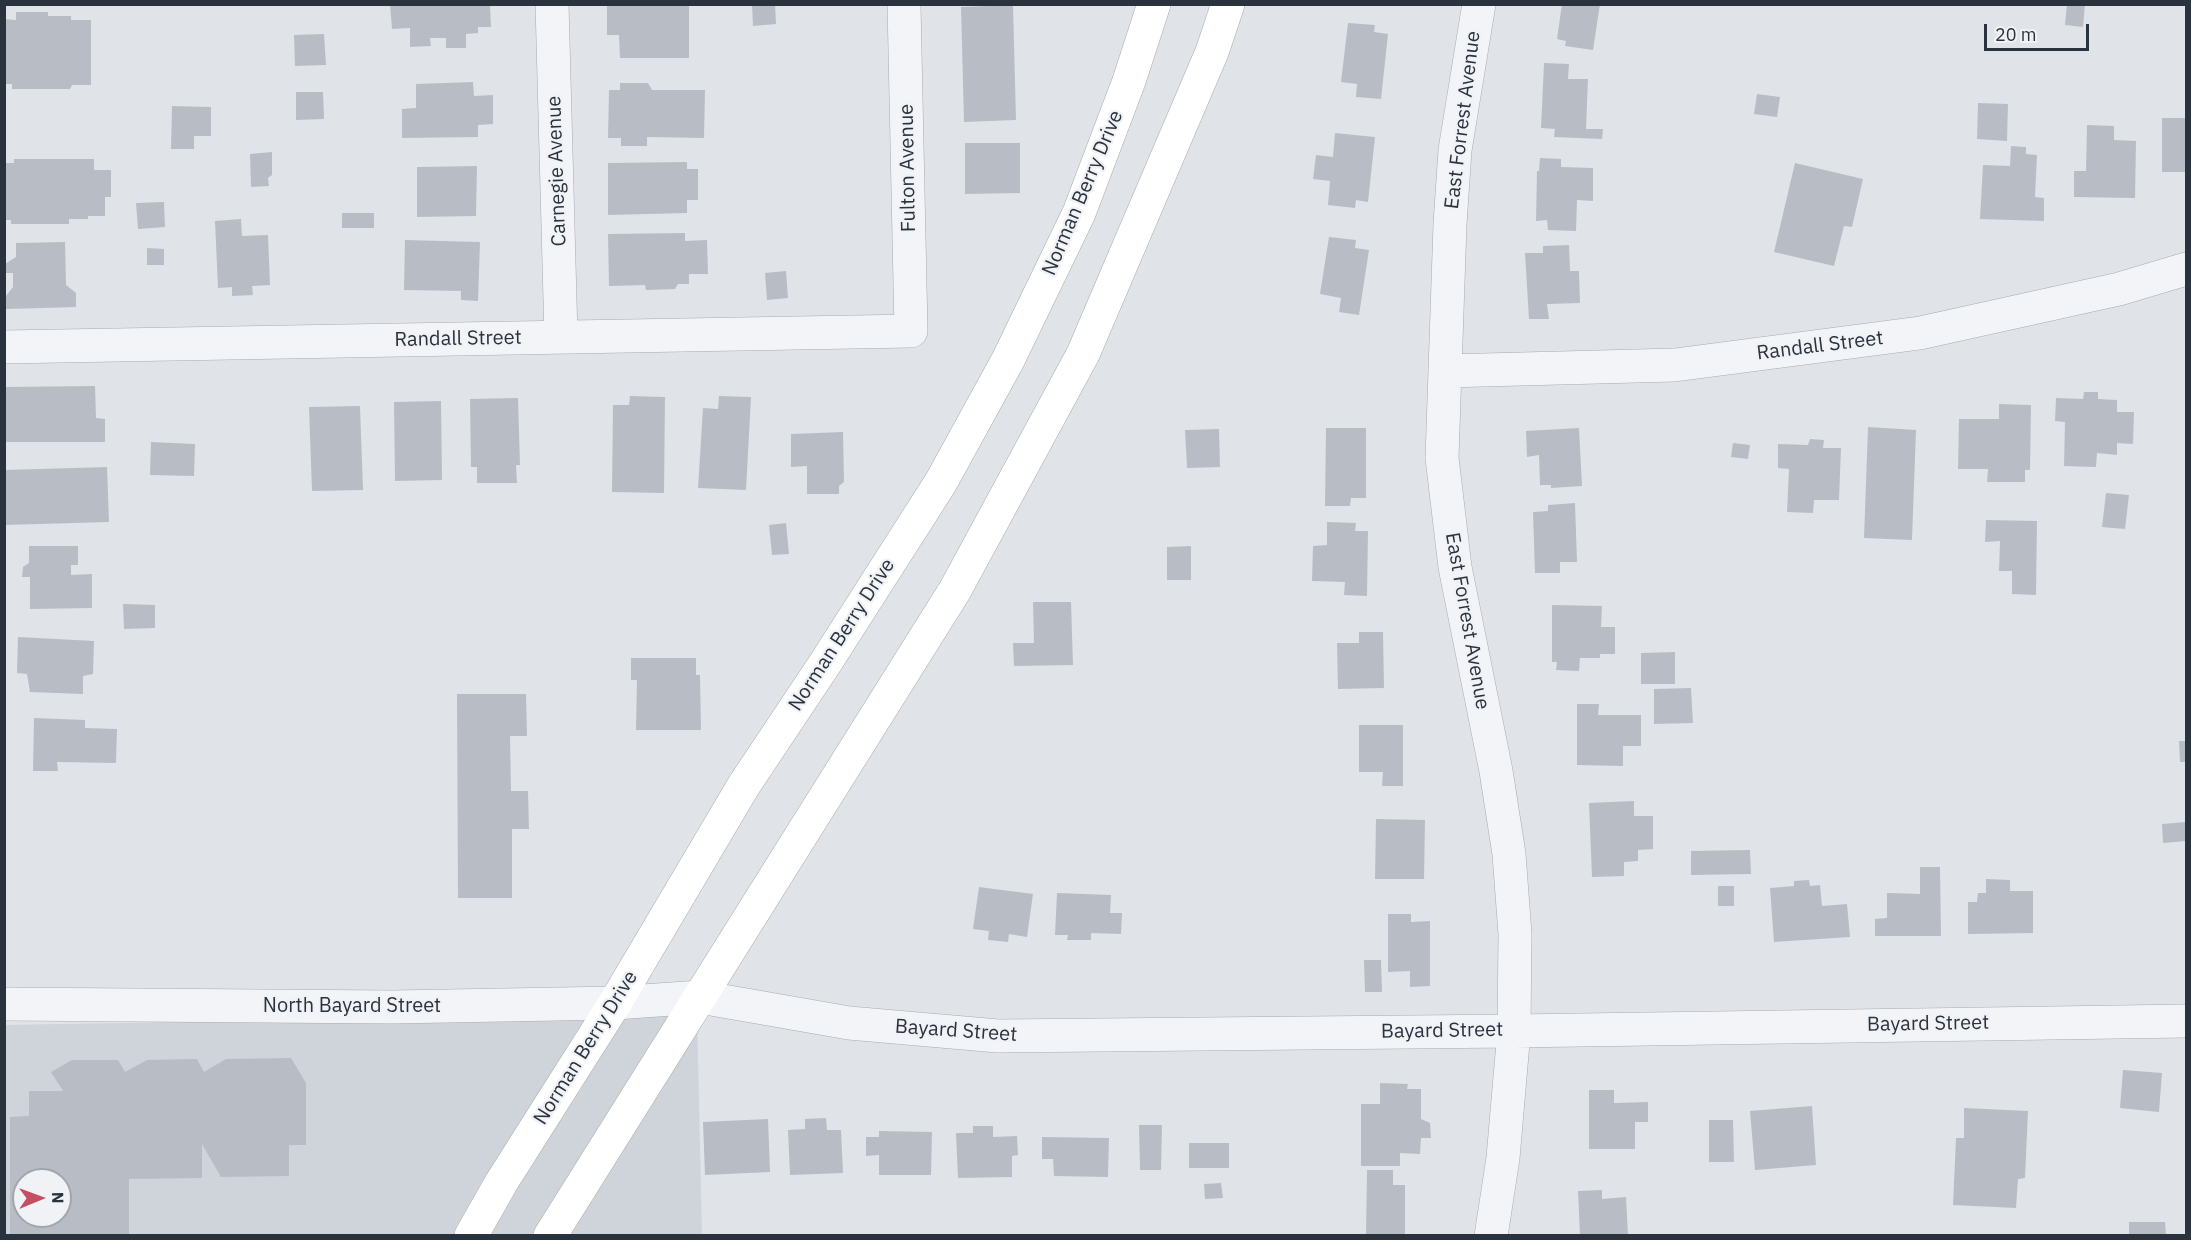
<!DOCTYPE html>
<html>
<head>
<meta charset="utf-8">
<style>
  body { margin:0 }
  #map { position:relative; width:2191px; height:1240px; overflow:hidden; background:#e0e4e8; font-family:"IBM Plex Sans",sans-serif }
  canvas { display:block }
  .frame { position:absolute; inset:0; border:6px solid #2a323e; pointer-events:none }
  .north { position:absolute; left:12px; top:1168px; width:60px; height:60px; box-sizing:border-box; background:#f0f2f6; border:2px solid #a1a5ac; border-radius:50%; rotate:89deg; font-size:16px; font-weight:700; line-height:24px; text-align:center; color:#2a323e }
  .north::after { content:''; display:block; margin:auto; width:21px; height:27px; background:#c44f62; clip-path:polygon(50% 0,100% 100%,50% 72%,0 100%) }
  .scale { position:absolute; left:1984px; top:24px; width:105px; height:27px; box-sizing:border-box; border:3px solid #2a323e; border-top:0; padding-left:8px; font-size:18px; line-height:21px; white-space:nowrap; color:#2a323e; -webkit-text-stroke:4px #f0f2f6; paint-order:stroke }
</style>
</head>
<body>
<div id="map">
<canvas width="2191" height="1240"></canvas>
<div class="frame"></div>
<div class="north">N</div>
<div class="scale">20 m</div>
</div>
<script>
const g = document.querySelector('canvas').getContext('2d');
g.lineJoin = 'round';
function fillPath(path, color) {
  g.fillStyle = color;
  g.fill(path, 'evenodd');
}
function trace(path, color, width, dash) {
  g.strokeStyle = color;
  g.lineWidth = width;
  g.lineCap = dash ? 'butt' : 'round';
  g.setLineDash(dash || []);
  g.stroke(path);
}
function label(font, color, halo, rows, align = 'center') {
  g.font = font + ' "IBM Plex Sans",sans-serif';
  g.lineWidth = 4.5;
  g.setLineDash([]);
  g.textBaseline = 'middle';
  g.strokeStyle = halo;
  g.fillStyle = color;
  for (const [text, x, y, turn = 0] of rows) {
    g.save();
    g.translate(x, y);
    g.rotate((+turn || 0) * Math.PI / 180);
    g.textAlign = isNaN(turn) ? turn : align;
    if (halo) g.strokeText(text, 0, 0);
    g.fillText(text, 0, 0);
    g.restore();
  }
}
fillPath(new Path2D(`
  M 697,1013 L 702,1235 L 5,1235 L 4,1025 ZM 24,1180 L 60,1180 L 60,1216 L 24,1216 Z`), '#cfd3da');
fillPath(new Path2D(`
  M 390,4 L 490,4 L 491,27 L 478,27 L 478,33 L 466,34 L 466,48 L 446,48 L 446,38 L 430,38 L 431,46 L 410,47 L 410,28 L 392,29 Z
  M 752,4 L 775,4 L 776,24 L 753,26 Z
  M 1562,4 L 1600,4 L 1593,50 L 1565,46 L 1566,41 L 1557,39 Z
  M 2067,4 L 2085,4 L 2083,27 L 2065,25 Z
  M 607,5 L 689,5 L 689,58 L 620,58 L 619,35 L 607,35 Z
  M 1013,5 L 1016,120 L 964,122 L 961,7 Z
  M 16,12 L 48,12 L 48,16 L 71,16 L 71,20 L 91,20 L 91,85 L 72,85 L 70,89 L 12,89 L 12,84 L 4,84 L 4,19 L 16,20 Z
  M 1348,23 L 1375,25 L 1374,32 L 1388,34 L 1381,99 L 1356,97 L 1357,84 L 1341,82 Z
  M 324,34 L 326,65 L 295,66 L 294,35 Z
  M 1544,63 L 1569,64 L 1568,79 L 1588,79 L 1586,129 L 1603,129 L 1602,139 L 1554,137 L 1555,129 L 1541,128 Z
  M 473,82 L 474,96 L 493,95 L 493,124 L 478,125 L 478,137 L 402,138 L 402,109 L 416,108 L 416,84 Z
  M 620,83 L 648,83 L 652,90 L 705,90 L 704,138 L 647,137 L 647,146 L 621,146 L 621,138 L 608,138 L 609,90 L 620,90 Z
  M 296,92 L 323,92 L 324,119 L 296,120 Z
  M 1757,94 L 1780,97 L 1777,117 L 1754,114 Z
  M 1978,103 L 2008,104 L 2007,141 L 1977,139 Z
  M 172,106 L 211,107 L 211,136 L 194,136 L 194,149 L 171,149 Z
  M 2162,118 L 2186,118 L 2186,172 L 2162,172 Z
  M 2087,125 L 2114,126 L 2114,140 L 2136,141 L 2135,198 L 2074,197 L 2074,171 L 2086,171 Z
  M 1335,133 L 1375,137 L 1368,202 L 1356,200 L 1355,208 L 1328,205 L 1330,181 L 1313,179 L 1316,155 L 1333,157 Z
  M 965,143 L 1020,143 L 1020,193 L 965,194 Z
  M 2011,146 L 2026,147 L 2026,154 L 2037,155 L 2035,197 L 2044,198 L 2044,221 L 1980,219 L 1983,165 L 2010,166 Z
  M 272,152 L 272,175 L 268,178 L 269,186 L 251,187 L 250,154 Z
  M 1540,158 L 1561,159 L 1561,167 L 1593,168 L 1593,201 L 1577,200 L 1576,231 L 1548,230 L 1547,220 L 1536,221 L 1537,171 L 1539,171 Z
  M 14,159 L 94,159 L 94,170 L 111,170 L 111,197 L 105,197 L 105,216 L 88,216 L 88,219 L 69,219 L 69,224 L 11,224 L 11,220 L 4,220 L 4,163 L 14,163 Z
  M 687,162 L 687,169 L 698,169 L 698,200 L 687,200 L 687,213 L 608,215 L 608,163 Z
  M 1795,163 L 1863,179 L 1852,227 L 1844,226 L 1834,266 L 1774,252 Z
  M 477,166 L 476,216 L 417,217 L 417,167 Z
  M 164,202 L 165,227 L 138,229 L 136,203 Z
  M 342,213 L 374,213 L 374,228 L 342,228 Z
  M 241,219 L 242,236 L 268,235 L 270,285 L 252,286 L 253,295 L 232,296 L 232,287 L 218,288 L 215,221 Z
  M 685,233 L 685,241 L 707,240 L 708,274 L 689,274 L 689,284 L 678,284 L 675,289 L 646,290 L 645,285 L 609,286 L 608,234 Z
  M 1329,237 L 1356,240 L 1355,248 L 1369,250 L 1359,315 L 1339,312 L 1341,298 L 1320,294 Z
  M 405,240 L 480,242 L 478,301 L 461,300 L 461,291 L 404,290 Z
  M 65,242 L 66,285 L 76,293 L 76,307 L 6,309 L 6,296 L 13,287 L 13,273 L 6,273 L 5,264 L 16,257 L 16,243 Z
  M 1569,245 L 1570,271 L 1579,271 L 1580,303 L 1547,304 L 1549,319 L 1529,319 L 1525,253 L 1543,253 L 1543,246 Z
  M 147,248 L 164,249 L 164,265 L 147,265 Z
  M 786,271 L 788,298 L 767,300 L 765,273 Z
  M 95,386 L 96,418 L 105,419 L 105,442 L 4,442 L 4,387 Z
  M 2084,392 L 2098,392 L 2098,399 L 2117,400 L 2117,412 L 2134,412 L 2133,444 L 2117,443 L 2117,455 L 2097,453 L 2096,467 L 2064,466 L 2065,422 L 2055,421 L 2056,398 L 2083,399 Z
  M 630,396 L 665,397 L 664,493 L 612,492 L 613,405 L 629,405 Z
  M 719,396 L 751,397 L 746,490 L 698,488 L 703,408 L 718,409 Z
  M 518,398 L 520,465 L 516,465 L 517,483 L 477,483 L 477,467 L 471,467 L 470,399 Z
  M 441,401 L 442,480 L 395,481 L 394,402 Z
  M 1999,404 L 2031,405 L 2030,470 L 2025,470 L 2025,482 L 1987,482 L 1988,469 L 1958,469 L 1959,419 L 1999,419 Z
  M 360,406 L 363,490 L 312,491 L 309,407 Z
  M 1868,427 L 1916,430 L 1912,540 L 1864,538 Z
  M 1326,428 L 1366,428 L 1366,498 L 1351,498 L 1350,506 L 1325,506 Z
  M 1579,428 L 1582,486 L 1551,488 L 1551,485 L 1540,485 L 1539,455 L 1527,457 L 1526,431 Z
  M 1219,429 L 1220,467 L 1187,468 L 1185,430 Z
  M 843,432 L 844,482 L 839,486 L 839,494 L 807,494 L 807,466 L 791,467 L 791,434 Z
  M 1810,439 L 1824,440 L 1823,448 L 1841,448 L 1839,500 L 1814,500 L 1813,513 L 1787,512 L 1789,469 L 1778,468 L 1778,444 L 1808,445 Z
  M 151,442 L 195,444 L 194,476 L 150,475 Z
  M 1733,443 L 1750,445 L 1748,459 L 1731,457 Z
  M 107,467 L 109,522 L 5,525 L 4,470 Z
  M 2106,493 L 2129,495 L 2125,529 L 2102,527 Z
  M 1575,503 L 1577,562 L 1560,562 L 1560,573 L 1535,573 L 1533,512 L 1548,511 L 1548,505 Z
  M 1986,520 L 2037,521 L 2036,595 L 2012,594 L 2012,571 L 1999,571 L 2000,541 L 1985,542 Z
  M 1327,522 L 1356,523 L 1355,531 L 1368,531 L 1367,596 L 1344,595 L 1345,582 L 1312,581 L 1313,546 L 1327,545 Z
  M 786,523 L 789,554 L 772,555 L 769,525 Z
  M 29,546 L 78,546 L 78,565 L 71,565 L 71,575 L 92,574 L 92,608 L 30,609 L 30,577 L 22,577 L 23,567 L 29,563 Z
  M 1191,546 L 1191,580 L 1167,580 L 1167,547 Z
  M 1033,602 L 1071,602 L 1073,665 L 1014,666 L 1013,643 L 1034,643 Z
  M 123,604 L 155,605 L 155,628 L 124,629 Z
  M 1552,605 L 1602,606 L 1601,627 L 1615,627 L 1615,654 L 1600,654 L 1600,658 L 1580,658 L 1579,671 L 1556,670 L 1557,662 L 1552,662 Z
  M 1359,632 L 1383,632 L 1384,688 L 1338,689 L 1337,643 L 1359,643 Z
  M 18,637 L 94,641 L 93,674 L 83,676 L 83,694 L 30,692 L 27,674 L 17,673 Z
  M 1675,652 L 1675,684 L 1641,684 L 1641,653 Z
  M 631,658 L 696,658 L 696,675 L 700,675 L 701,730 L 636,730 L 637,680 L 631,680 Z
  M 1691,688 L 1693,723 L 1654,724 L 1654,689 Z
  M 457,694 L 526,694 L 527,736 L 510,736 L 511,791 L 528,791 L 529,829 L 512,829 L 512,898 L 458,898 Z
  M 1577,704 L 1599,704 L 1598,715 L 1641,715 L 1641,746 L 1623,746 L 1623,766 L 1577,765 Z
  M 34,718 L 85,720 L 85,728 L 117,729 L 116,763 L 57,762 L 58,771 L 33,771 Z
  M 1359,725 L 1403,725 L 1403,786 L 1382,786 L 1383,772 L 1359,772 Z
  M 2179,741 L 2186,741 L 2186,762 L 2180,762 Z
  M 1634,801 L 1634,816 L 1653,816 L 1653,849 L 1638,850 L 1638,861 L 1624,862 L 1624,876 L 1592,877 L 1589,803 Z
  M 1376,819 L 1425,820 L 1424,879 L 1375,879 Z
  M 2186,822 L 2186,841 L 2163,843 L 2162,824 Z
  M 1750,850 L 1751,874 L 1691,875 L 1691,851 Z
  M 1920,867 L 1940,867 L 1941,936 L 1875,936 L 1875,919 L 1887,918 L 1887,893 L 1920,894 Z
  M 1986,879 L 2010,880 L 2010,891 L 2033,891 L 2033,933 L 1968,934 L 1968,902 L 1977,902 L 1978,893 L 1986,893 Z
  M 1809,880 L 1810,886 L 1820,885 L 1822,906 L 1847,904 L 1850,937 L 1774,942 L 1770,888 L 1794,886 L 1794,881 Z
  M 1718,886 L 1734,886 L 1734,906 L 1718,906 Z
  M 979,887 L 1033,894 L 1027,937 L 1009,934 L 1008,942 L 988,940 L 989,931 L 973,929 Z
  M 1057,893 L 1111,895 L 1110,913 L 1122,913 L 1121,934 L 1091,933 L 1091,940 L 1067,940 L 1068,935 L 1055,935 Z
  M 1388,914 L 1411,914 L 1411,922 L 1430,921 L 1430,986 L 1410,987 L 1410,971 L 1388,972 Z
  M 1364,960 L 1381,960 L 1382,992 L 1365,992 Z
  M 291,1058 L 306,1083 L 306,1145 L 289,1145 L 289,1176 L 221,1177 L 202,1144 L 202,1178 L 129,1179 L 129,1236 L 10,1236 L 10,1117 L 29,1116 L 29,1091 L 63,1091 L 51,1072 L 72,1060 L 118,1060 L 125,1072 L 147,1060 L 197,1059 L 204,1072 L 226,1059 ZM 24,1180 L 60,1180 L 60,1216 L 24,1216 Z
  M 2123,1070 L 2162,1073 L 2159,1112 L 2120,1108 Z
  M 1380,1083 L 1408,1084 L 1407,1089 L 1421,1089 L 1421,1119 L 1430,1123 L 1431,1138 L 1421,1138 L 1420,1154 L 1400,1153 L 1400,1166 L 1361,1166 L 1361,1104 L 1380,1104 Z
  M 1589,1090 L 1614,1090 L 1614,1103 L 1648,1102 L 1648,1122 L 1635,1122 L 1635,1149 L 1589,1149 Z
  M 1812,1106 L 1816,1165 L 1755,1170 L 1750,1111 Z
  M 1964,1108 L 2028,1111 L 2025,1178 L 2018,1179 L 2016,1208 L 1953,1205 L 1956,1138 L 1964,1138 Z
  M 826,1118 L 827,1130 L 841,1130 L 843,1173 L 790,1175 L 788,1130 L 805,1129 L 805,1119 Z
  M 768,1119 L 770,1172 L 705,1175 L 703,1122 Z
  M 1709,1120 L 1733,1120 L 1734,1162 L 1709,1162 Z
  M 1139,1125 L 1162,1125 L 1161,1170 L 1140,1170 Z
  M 973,1126 L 993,1126 L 993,1137 L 1017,1136 L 1018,1155 L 1012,1156 L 1012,1177 L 958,1178 L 956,1133 L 973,1133 Z
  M 879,1131 L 932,1132 L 931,1175 L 879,1175 L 879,1155 L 866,1156 L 866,1137 L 879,1137 Z
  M 1042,1137 L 1109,1138 L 1108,1177 L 1054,1176 L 1053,1159 L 1042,1159 Z
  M 1189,1143 L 1229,1143 L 1229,1168 L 1189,1168 Z
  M 1367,1170 L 1393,1170 L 1393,1185 L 1405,1185 L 1405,1236 L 1366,1236 Z
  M 1221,1183 L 1223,1198 L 1205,1199 L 1204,1184 Z
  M 1602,1190 L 1602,1199 L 1626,1197 L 1628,1236 L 1580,1236 L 1578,1191 Z
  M 2129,1222 L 2165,1222 L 2166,1236 L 2129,1236 Z`), '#b8bdc5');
const minor = new Path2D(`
  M 552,4 L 561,337
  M 1479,4 L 1455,150 L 1450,224 L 1442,458 L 1455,567 L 1496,771 L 1509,854 L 1515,934 L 1514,1031 L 1503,1158 L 1491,1236
  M 4,347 L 911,331 L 904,4
  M 1445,371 L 1675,365 L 1920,333 L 2119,289 L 2186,269
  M 4,1004 L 392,1007 L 615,1003 L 700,997 L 849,1023 L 998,1036 L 1514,1031 L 2186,1021`);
const secondary = new Path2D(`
  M 471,1236 L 501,1183 L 615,1003 L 744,785 L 826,662 L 941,482 L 1008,360 L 1079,213 L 1129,81 L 1154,4
  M 550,1236 L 955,590 L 1083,354 L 1212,52 L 1228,4`);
trace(minor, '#a6abb2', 34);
trace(secondary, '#a6abb2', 34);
trace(minor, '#f3f4f7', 33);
trace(secondary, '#fff', 33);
label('20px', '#2a323e', '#f0f2f6', [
  ["East Forrest Avenue",1463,120,-83],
  ["Fulton Avenue",908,168,-91],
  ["Carnegie Avenue",557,171,-92],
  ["Norman Berry Drive",1083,193,-67],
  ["Randall Street",458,339,-1],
  ["Randall Street",1820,346,-7],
  ["East Forrest Avenue",1467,621,80],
  ["Norman Berry Drive",842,635,-57],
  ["North Bayard Street",352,1006],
  ["Bayard Street",1928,1024,-1],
  ["Bayard Street",956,1031,4],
  ["Bayard Street",1442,1031,-1],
  ["Norman Berry Drive",586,1048,-58]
]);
</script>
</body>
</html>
